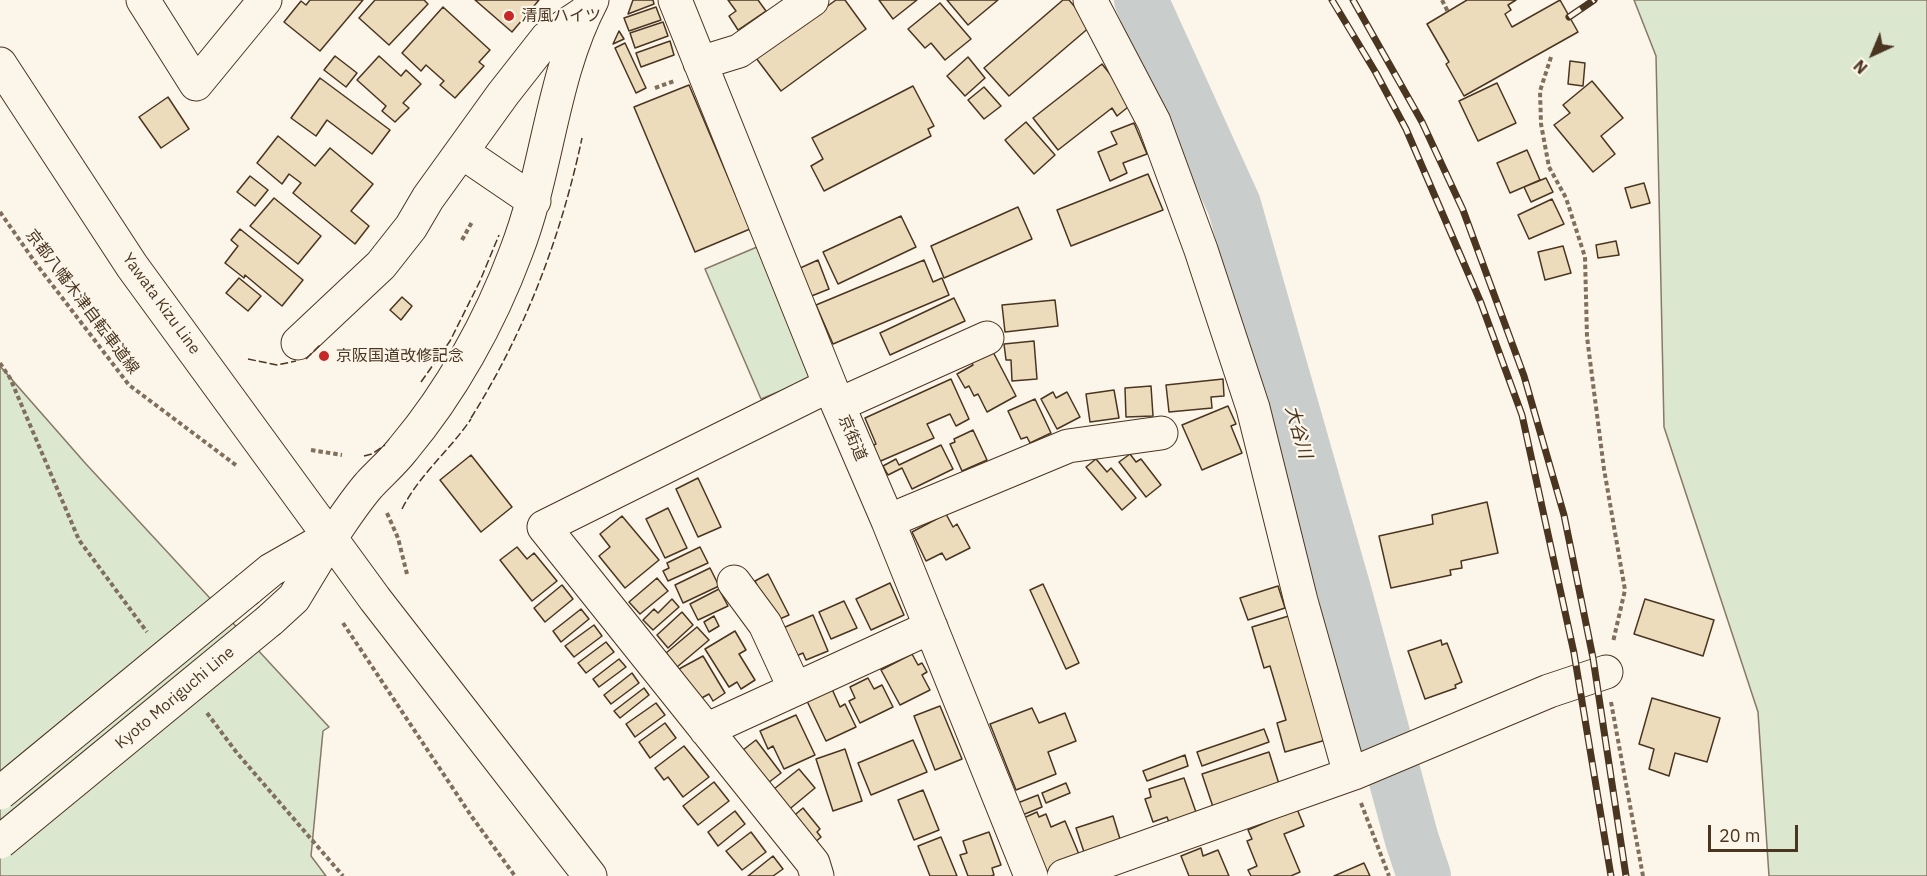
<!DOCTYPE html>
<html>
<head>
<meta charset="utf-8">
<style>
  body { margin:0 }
  #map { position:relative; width:1927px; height:876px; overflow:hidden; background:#fbf6e9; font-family:"IBM Plex Sans",sans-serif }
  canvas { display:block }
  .north { position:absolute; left:1843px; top:24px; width:60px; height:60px; -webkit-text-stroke:4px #fbf6e9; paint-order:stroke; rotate:224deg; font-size:16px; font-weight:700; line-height:24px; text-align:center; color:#4a3520 }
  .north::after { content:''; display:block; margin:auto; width:21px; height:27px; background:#4a3520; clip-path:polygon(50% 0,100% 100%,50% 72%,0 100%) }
  .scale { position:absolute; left:1708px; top:825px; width:90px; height:27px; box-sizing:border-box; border:3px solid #4a3520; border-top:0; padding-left:8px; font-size:18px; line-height:21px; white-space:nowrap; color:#4a3520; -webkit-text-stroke:4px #fbf6e9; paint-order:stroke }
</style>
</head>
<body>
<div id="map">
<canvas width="1927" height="876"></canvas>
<div class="north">N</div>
<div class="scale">20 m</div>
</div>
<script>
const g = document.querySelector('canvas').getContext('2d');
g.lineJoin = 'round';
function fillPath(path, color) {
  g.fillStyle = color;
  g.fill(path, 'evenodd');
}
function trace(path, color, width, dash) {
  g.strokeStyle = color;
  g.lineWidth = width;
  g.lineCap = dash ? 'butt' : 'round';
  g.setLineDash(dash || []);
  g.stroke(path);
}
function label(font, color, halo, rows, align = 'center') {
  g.font = font + ' "IBM Plex Sans","Noto Sans JP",sans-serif';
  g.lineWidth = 4.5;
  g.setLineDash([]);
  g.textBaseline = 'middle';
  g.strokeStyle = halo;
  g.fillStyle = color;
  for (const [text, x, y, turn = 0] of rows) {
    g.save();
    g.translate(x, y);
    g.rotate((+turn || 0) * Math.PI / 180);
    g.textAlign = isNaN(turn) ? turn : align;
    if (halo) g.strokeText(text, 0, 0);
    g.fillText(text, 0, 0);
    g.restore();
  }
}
const green = new Path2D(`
  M 1634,0 L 1927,0 L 1927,876 L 1769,876 L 1758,712 L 1664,427 L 1656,56 Z
  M 757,247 L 812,378 L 761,399 L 705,269 Z
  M 0,366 L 86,464 L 329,727 L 323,731 L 311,856 L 326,876 L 0,876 Z`);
fillPath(green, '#dce7d0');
trace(green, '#887966', 1.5);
trace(new Path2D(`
  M 1141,0 L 1234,205 L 1344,590 L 1412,840 L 1424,876`), '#c9cecd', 54);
const building = new Path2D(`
  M 310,0 L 363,0 L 320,51 L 284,22 L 301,1 L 306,5 Z
  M 375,0 L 424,0 L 428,4 L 389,45 L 359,18 Z
  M 475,0 L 539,0 L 512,32 Z
  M 633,0 L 653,0 L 654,4 L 628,14 Z
  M 728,0 L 758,0 L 766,11 L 738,30 L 729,16 L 736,11 Z
  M 836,0 L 845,0 L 866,29 L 781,91 L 756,58 Z
  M 879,0 L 917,0 L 893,19 Z
  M 947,0 L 998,0 L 968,25 Z
  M 1063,0 L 1069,0 L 1091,26 L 1009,96 L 984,68 Z
  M 1467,0 L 1516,0 L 1508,5 L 1511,10 L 1505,14 L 1512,27 L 1560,0 L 1578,32 L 1464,96 L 1446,64 L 1449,62 L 1427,24 Z
  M 940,3 L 971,39 L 945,60 L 931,43 L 925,48 L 908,29 Z
  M 443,7 L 490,50 L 479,62 L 484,66 L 455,98 L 440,85 L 444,81 L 426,65 L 421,71 L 402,53 Z
  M 656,7 L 661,20 L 629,31 L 624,18 Z
  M 663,22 L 668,36 L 635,48 L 630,33 Z
  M 619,31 L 624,39 L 613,44 Z
  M 670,41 L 674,55 L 641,67 L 636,53 Z
  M 625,43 L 646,88 L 636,93 L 615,48 Z
  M 335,56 L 357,73 L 346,87 L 324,70 Z
  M 379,56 L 401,76 L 406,70 L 421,84 L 403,103 L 409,108 L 395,122 L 382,111 L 386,106 L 357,80 Z
  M 968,57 L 985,78 L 965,96 L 947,76 Z
  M 1570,61 L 1585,63 L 1583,86 L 1568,84 Z
  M 1102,64 L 1133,103 L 1117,116 L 1112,108 L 1058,150 L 1033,118 Z
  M 320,78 L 390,130 L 372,154 L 327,120 L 316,136 L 291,118 Z
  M 1592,81 L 1623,118 L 1601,136 L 1615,154 L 1593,172 L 1554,125 L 1570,113 L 1563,105 Z
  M 1497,83 L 1516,123 L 1478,141 L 1459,101 Z
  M 689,85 L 750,229 L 695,252 L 634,107 Z
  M 913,86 L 934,126 L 928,129 L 931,136 L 824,191 L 811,166 L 823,159 L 812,138 Z
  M 984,87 L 1001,106 L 984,119 L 968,100 Z
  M 168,97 L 189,129 L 161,148 L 139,117 Z
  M 1026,122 L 1055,155 L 1034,174 L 1005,140 Z
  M 1134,123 L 1147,154 L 1123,163 L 1127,173 L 1110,181 L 1098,152 L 1117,144 L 1111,132 Z
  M 278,136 L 315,166 L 330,148 L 373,184 L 351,211 L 369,226 L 355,244 L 293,193 L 301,183 L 289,174 L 282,184 L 257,163 Z
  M 1527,150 L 1540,180 L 1510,193 L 1497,163 Z
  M 1148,174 L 1163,210 L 1071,246 L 1057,210 Z
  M 250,176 L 268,190 L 255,206 L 237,192 Z
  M 1546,178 L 1553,192 L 1531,202 L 1524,187 Z
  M 1644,183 L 1650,203 L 1631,208 L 1625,188 Z
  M 274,198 L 321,236 L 298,264 L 250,226 Z
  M 1552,199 L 1564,224 L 1529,239 L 1518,215 Z
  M 1018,207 L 1032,239 L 944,278 L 931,246 Z
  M 901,216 L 916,247 L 838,284 L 823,252 Z
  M 240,229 L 303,280 L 282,306 L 245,275 L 244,278 L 225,263 L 238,246 L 231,240 Z
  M 1616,241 L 1619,255 L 1598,258 L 1596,245 Z
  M 1563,246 L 1571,273 L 1545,280 L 1538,252 Z
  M 818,260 L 829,289 L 809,297 L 798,269 Z
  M 924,260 L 933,282 L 942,278 L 949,295 L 833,344 L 816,305 Z
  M 239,278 L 261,296 L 248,311 L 226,293 Z
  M 402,297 L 412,306 L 401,320 L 390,310 Z
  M 954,298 L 965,321 L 890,355 L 880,333 Z
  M 1055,300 L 1058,326 L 1005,332 L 1002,305 Z
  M 1034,341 L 1037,379 L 1012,381 L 1011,360 L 1006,360 L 1004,344 Z
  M 992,350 L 1016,396 L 987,412 L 978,394 L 974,396 L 969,386 L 965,388 L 957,374 L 973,365 L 971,361 Z
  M 951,379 L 969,419 L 956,426 L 950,414 L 927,424 L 934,438 L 876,463 L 869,447 L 876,444 L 865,418 Z
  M 1223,379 L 1224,396 L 1211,397 L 1212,408 L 1169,412 L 1166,385 Z
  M 1151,386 L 1153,416 L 1126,417 L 1125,388 Z
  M 1114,390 L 1119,418 L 1090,422 L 1086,394 Z
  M 1053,392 L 1056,398 L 1067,392 L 1080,417 L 1057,429 L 1041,399 Z
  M 1035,399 L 1051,433 L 1030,443 L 1027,437 L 1021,439 L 1008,411 Z
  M 1228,406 L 1236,424 L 1231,426 L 1242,453 L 1202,470 L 1182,425 Z
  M 973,430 L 987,460 L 962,471 L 950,444 L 955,442 L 954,439 Z
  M 941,445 L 953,469 L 912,489 L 902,468 L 888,475 L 883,466 L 896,459 L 899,465 Z
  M 1130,454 L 1136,462 L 1141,459 L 1161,485 L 1146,497 L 1119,462 Z
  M 471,455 L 512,507 L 481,532 L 440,480 Z
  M 1096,459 L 1107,472 L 1111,468 L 1136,498 L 1122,510 L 1086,467 Z
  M 698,478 L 721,527 L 698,537 L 676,489 Z
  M 1487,502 L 1498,553 L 1461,561 L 1462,568 L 1450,570 L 1451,575 L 1391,588 L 1379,536 L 1433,524 L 1432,515 Z
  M 668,508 L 687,548 L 665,558 L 646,519 Z
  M 946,514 L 953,527 L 957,524 L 970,548 L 946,560 L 942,553 L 926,561 L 912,532 Z
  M 622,516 L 659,560 L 625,588 L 599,556 L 610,547 L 600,534 Z
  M 517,547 L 527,559 L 534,553 L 557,581 L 532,601 L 500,560 Z
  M 700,547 L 708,563 L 668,581 L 663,571 L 669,568 L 667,563 Z
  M 710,568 L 719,586 L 683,603 L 675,585 Z
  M 768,574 L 789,615 L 775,621 L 755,581 Z
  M 657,578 L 668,591 L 640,614 L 629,602 Z
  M 890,583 L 904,615 L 871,630 L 856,599 Z
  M 1043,584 L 1079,663 L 1066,669 L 1030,590 Z
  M 562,585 L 573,599 L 545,622 L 534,608 Z
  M 1278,586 L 1285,608 L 1248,620 L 1240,598 Z
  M 719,589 L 728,606 L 698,620 L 690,604 Z
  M 672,599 L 679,607 L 653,630 L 643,620 L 654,609 L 658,613 Z
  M 1645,599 L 1714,620 L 1703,656 L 1634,634 Z
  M 844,601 L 857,628 L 831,639 L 819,612 Z
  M 581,609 L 589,619 L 561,642 L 553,631 Z
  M 682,612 L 693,625 L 668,648 L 657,635 Z
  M 813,615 L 828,651 L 806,660 L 803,653 L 796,656 L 783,628 Z
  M 1292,615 L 1329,739 L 1285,752 L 1277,723 L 1286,720 L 1270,666 L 1264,668 L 1252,627 Z
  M 714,616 L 719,626 L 709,632 L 704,622 Z
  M 594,625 L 602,636 L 574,657 L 565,646 Z
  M 697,627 L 709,640 L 677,667 L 666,653 Z
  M 735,631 L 746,650 L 739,654 L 755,680 L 741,689 L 737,682 L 729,687 L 705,649 Z
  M 1441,640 L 1442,645 L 1447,643 L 1462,682 L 1455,685 L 1456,688 L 1425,699 L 1408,651 Z
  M 606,642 L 614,652 L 586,673 L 578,663 Z
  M 912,654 L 918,665 L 922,663 L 927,672 L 922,675 L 930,690 L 900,705 L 881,670 Z
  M 703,656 L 725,693 L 713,701 L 709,694 L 698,700 L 679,669 Z
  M 619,659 L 626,667 L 599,687 L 593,679 Z
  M 632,673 L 639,683 L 611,704 L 604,695 Z
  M 868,678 L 874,689 L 882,685 L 893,707 L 860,723 L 849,701 L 855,698 L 850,687 Z
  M 644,688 L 649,695 L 620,718 L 614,711 Z
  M 832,689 L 840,707 L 845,704 L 856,727 L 826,741 L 807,701 Z
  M 1652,698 L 1720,718 L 1707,762 L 1675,753 L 1669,776 L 1649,769 L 1654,749 L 1639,744 Z
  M 656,703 L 665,715 L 635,737 L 626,724 Z
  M 940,706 L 962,759 L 935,770 L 914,716 Z
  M 1032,708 L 1039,723 L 1065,713 L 1076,741 L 1048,752 L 1056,774 L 1016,790 L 990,724 Z
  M 796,715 L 815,755 L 784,769 L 773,746 L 768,749 L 760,731 Z
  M 665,723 L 676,738 L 650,758 L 639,742 Z
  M 1264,729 L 1269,742 L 1202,766 L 1197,752 Z
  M 756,740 L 781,773 L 764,786 L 739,753 Z
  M 913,740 L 927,772 L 871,795 L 858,763 Z
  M 684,746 L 709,777 L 683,797 L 668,777 L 664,780 L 655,768 Z
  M 845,749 L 862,801 L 833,811 L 816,759 Z
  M 1269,752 L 1279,784 L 1213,807 L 1202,774 Z
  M 1185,755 L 1188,766 L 1147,781 L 1143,771 Z
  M 799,769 L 815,788 L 786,812 L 769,793 Z
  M 1184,778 L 1197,815 L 1170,825 L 1167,817 L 1153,822 L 1145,799 L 1151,797 L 1149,789 Z
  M 714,782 L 729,801 L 698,825 L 683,806 Z
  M 1066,783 L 1070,793 L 1046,803 L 1042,793 Z
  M 923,790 L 939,830 L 914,840 L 898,800 Z
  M 1038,795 L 1042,807 L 1020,816 L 1015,804 Z
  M 803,808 L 820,829 L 817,832 L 821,837 L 812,845 L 790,819 Z
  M 1297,809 L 1304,826 L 1284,834 L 1300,872 L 1291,876 L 1251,876 L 1248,870 L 1257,866 L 1247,841 L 1252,839 L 1248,830 Z
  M 735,811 L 745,824 L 718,846 L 708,832 Z
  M 1037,812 L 1039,817 L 1046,814 L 1051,827 L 1065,821 L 1081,859 L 1045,874 L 1019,820 Z
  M 1113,816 L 1123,849 L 1087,861 L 1076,828 Z
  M 751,832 L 766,852 L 742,870 L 726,851 Z
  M 989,832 L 1001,865 L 992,868 L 994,875 L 991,876 L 968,876 L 960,855 L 967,853 L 963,841 Z
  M 941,837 L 957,876 L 930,876 L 918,846 Z
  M 1201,848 L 1203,856 L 1218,850 L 1229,876 L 1189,876 L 1181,856 Z
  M 773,856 L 783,869 L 773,876 L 748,876 Z
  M 1364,863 L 1370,876 L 1334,876 Z`);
fillPath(building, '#ecdcbc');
trace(building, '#4a3520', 1.5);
const minor = new Path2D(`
  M 143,0 L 196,84 L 265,0
  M 675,0 L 838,405 L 888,521 L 1031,876
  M 1090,0 L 1154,122 L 1201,250 L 1253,408 L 1301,601 L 1350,774
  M 700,63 L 739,51 L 812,0
  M 462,152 L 534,201
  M 298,343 L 381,265 L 411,227 L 428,198 L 503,94 L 547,38 L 586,12
  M 838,405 L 987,338
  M 888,521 L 1068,446 L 1161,433
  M 331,537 C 343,520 355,501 369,485 C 380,473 393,462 403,449 C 451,392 490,322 516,252 C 548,170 551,78 592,0
  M 734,582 L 765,624 L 795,689
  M 706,730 L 931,627
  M 817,876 L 813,863 L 544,527 L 830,385
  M 1064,876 L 1354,773 L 1549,691 L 1606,672`);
const major = new Path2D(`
  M 0,64 L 132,266 L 375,599 L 590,876
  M 248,589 L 271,570 L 329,537
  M 270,620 L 294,598 L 331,537`);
trace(minor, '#4a3520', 35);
trace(major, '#4a3520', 35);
trace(new Path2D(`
  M 1442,0 L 1448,12
  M 1551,57 L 1540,91 L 1541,124 L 1549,167 L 1566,198 L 1585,257 L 1587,337 L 1604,469 L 1625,590 L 1613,642
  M 655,88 L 674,81
  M 0,212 L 37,265 L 129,385 L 237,466
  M 462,240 L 472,222
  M 0,363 L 10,378 L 79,540 L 147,632
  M 311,450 L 342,455
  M 387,513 L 398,538 L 407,574
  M 343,623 L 472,817 L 515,876
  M 1611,702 L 1643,876
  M 207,713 L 237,753 L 343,876
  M 1361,803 L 1389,876`), '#7f6f5c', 4, [4.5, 3]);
trace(minor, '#fbf6e9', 33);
trace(major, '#fbf6e9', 33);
const rail = new Path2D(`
  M 1332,0 L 1376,73 L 1406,129 L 1481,303 L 1522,415 L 1574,653 L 1611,876
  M 1353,0 L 1422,122 L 1463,210 L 1524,376 L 1564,515 L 1593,658 L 1626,876
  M 1569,17 L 1594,0`);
trace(rail, '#4a3520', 7);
trace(rail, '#fbf6e9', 4.5, [14]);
const majorBridge = new Path2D(`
  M 0,793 L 248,589
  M 0,842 L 270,620`);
trace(majorBridge, '#4a3520', 35, []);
trace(majorBridge, '#fbf6e9', 33);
trace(new Path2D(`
  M 248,359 L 277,365 L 296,361
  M 306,359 L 321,344
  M 421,382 L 450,341 L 480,281 L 499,235
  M 471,418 C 525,332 561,237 582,138
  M 364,456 L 372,454 L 385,445
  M 402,509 C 419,475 450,450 471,419`), '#4a3520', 1.5, [8, 3]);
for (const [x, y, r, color] of [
  [509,16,6,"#c62828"],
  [324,356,6,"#c62828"]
]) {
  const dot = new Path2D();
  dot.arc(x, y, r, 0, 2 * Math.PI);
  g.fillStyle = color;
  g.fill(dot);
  trace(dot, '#fbf6e9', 2);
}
label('16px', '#4a3520', '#fbf6e9', [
  ["清風ハイツ",521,16],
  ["京阪国道改修記念",336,356]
], 'left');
label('16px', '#4a3520', '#fbf6e9', [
  ["京都八幡木津自転車道線",82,302,53],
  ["Yawata Kizu Line",161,304,54],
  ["京街道",852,438,67],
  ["Kyoto Moriguchi Line",175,698,-40]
]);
label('italic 18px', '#4a3520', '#fbf6e9', [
  ["大谷川",1298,432,74]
]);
</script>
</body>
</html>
